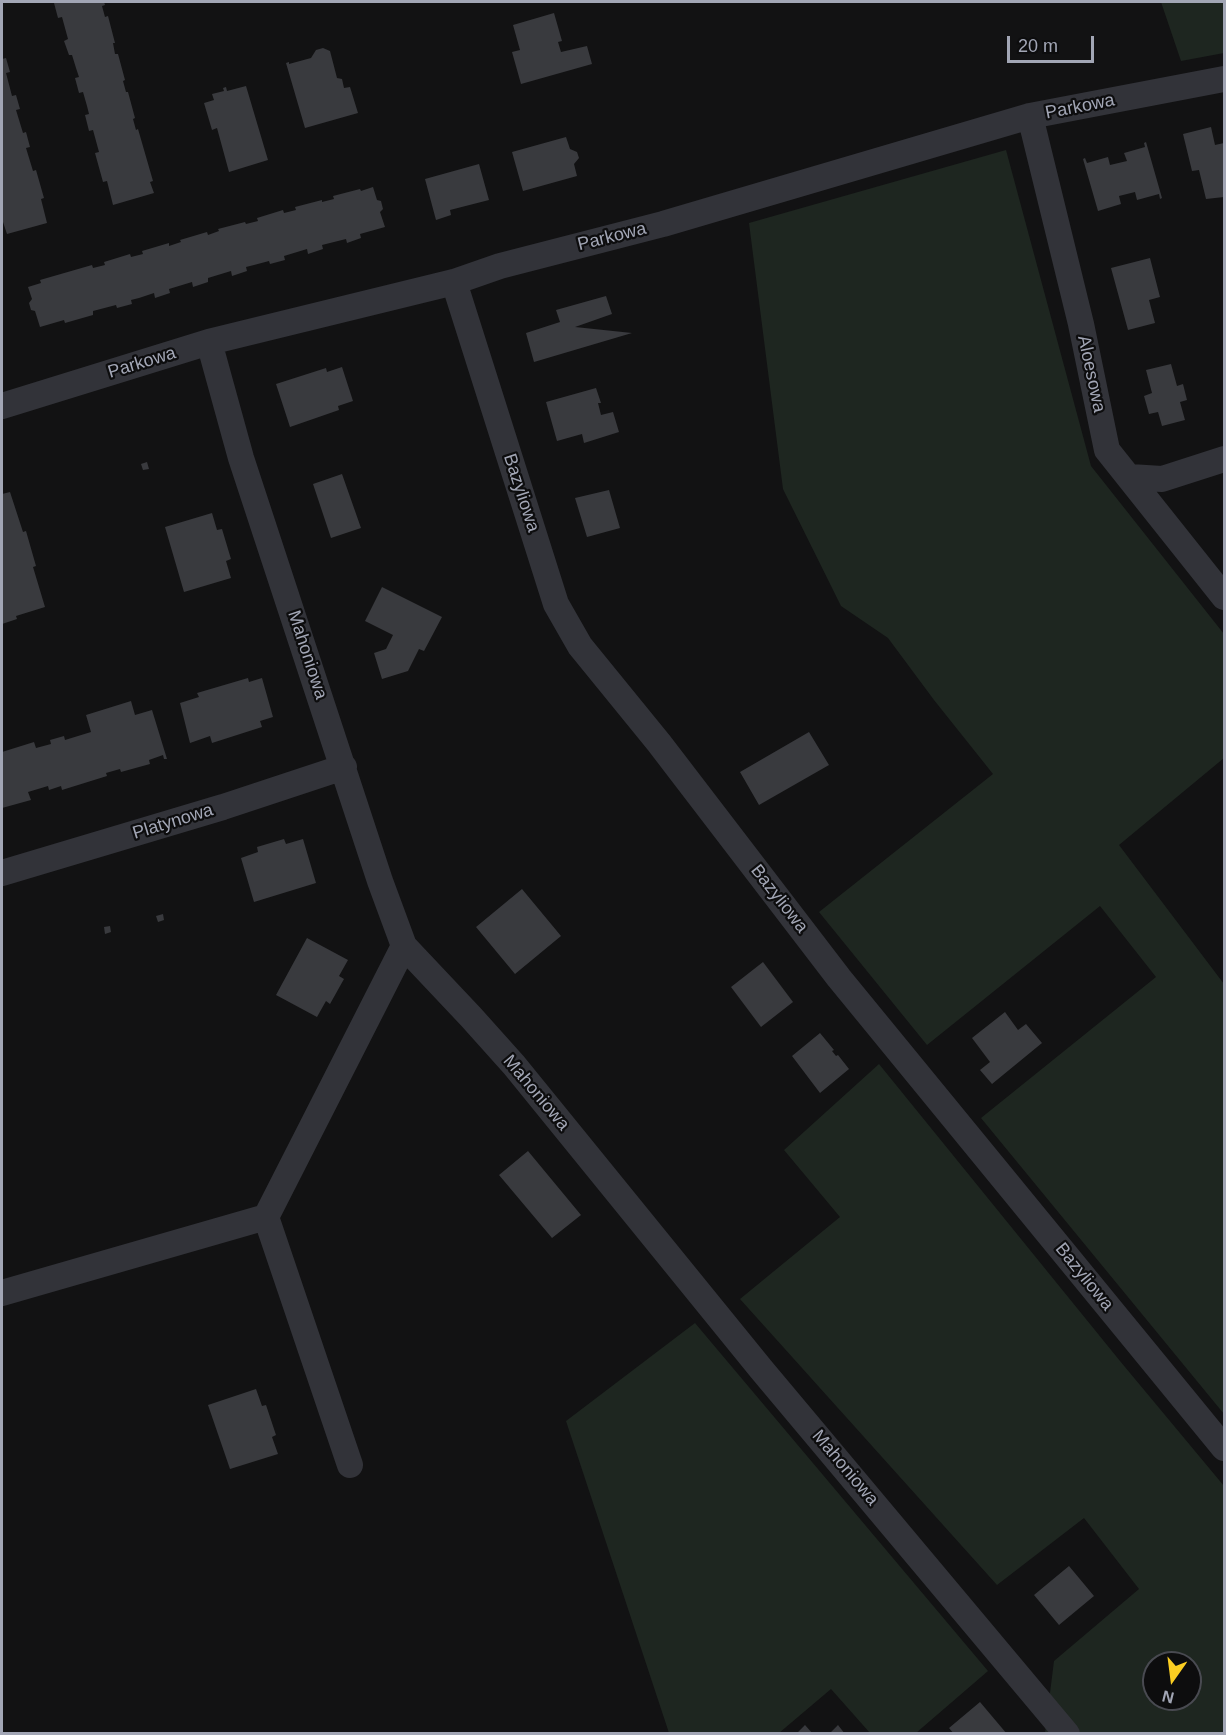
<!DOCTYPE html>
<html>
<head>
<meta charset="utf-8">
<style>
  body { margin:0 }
  #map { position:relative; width:1226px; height:1735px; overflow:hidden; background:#121213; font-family:Helvetica,sans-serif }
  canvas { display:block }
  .frame { position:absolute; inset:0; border:3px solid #a2a6b5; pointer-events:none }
  .north { position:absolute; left:1142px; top:1651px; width:60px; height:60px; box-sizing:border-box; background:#0d0d0e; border:2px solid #494a51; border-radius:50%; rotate:194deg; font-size:16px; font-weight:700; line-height:24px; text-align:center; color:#a2a6b5 }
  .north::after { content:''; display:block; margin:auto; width:21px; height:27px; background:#fbce22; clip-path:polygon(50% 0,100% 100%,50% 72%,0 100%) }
  .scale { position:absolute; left:1007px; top:36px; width:87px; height:27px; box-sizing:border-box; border:3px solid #a2a6b5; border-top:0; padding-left:8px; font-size:18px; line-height:21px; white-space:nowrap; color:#a2a6b5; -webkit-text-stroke:4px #0d0d0e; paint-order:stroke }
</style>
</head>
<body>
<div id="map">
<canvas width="1226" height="1735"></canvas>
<div class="frame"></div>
<div class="north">N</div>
<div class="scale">20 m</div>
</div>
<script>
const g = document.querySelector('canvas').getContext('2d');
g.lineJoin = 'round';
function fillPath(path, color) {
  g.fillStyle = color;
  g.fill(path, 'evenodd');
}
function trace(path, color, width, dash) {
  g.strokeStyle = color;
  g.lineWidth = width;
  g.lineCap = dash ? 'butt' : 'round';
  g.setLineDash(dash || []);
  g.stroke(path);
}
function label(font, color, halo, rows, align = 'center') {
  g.font = font + ' Helvetica,sans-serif';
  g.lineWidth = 4.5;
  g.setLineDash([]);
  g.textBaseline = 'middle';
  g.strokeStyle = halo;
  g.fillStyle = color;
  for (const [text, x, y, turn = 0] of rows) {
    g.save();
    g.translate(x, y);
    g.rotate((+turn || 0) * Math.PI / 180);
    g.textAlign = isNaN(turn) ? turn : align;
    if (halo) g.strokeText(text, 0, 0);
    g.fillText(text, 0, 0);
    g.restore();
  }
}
fillPath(new Path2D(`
  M 1161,2 L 1224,2 L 1224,53 L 1181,61 Z
  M 1006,150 L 1091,466 L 1224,634 L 1224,758 L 1119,845 L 1224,984 L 1224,1414 L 981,1118 L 1156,977 L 1100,906 L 927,1045 L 819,912 L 993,774 L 934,700 L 888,638 L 841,606 L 783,489 L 749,223 Z
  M 879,1064 L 1120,1361 L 1224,1486 L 1224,1733 L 1045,1733 L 1054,1661 L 1139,1589 L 1084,1518 L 997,1585 L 740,1299 L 840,1217 L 784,1150 ZM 1154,1663 L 1190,1663 L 1190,1699 L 1154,1699 Z
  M 695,1323 L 988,1671 L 916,1733 L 870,1733 L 831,1689 L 779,1733 L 669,1733 L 566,1421 Z`), '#1e2620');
fillPath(new Path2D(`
  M 59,2 L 104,2 L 105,5 L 102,6 L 105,17 L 108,16 L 115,43 L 113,43 L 115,54 L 118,54 L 125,80 L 123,81 L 126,92 L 128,92 L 135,118 L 133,119 L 136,130 L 138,129 L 153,181 L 150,182 L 154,193 L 113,205 L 107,181 L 103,182 L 95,153 L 99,152 L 93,130 L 89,131 L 85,115 L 89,114 L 87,106 L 83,92 L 79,93 L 75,78 L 79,77 L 76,68 L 72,55 L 69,55 L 64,41 L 68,39 L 62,17 L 58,18 L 54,3 Z
  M 554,13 L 562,41 L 558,42 L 561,52 L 587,46 L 592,64 L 521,84 L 512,52 L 520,50 L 513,25 Z
  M 323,48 L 330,51 L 337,78 L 342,79 L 344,88 L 350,87 L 358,113 L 305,128 L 286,63 L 289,62 L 289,64 L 311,58 L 316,50 Z
  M 6,58 L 10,72 L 6,73 L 12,96 L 16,95 L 20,109 L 16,110 L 23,133 L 26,132 L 30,147 L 26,148 L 33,171 L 36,170 L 44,198 L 41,199 L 47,223 L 7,234 L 3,222 L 2,222 L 2,59 Z
  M 246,86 L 268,160 L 229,172 L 217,128 L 212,130 L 204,103 L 214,100 L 212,94 L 224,91 L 223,88 L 226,87 L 227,91 Z
  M 1211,127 L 1215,145 L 1224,143 L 1224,197 L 1206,199 L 1199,170 L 1192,171 L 1183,134 Z
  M 566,137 L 570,149 L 577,152 L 579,158 L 574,164 L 577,176 L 523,191 L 512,152 Z
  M 1146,142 L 1162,198 L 1160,199 L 1159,194 L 1137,200 L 1135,192 L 1119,196 L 1121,204 L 1098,211 L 1083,159 L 1085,158 L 1087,163 L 1108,157 L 1110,165 L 1127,161 L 1124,153 L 1145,147 L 1144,143 Z
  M 479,164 L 489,200 L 450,210 L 451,215 L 436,220 L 425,179 Z
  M 373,187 L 377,200 L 381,201 L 383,209 L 380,212 L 385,227 L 360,234 L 361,238 L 347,243 L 346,239 L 322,245 L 323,249 L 308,254 L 307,249 L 284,256 L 285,260 L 270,264 L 269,261 L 254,265 L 246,267 L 247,271 L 232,276 L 231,271 L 208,278 L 208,282 L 193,287 L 192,282 L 169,289 L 170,293 L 155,298 L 154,293 L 139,298 L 131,300 L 132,304 L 117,308 L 116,305 L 93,311 L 93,315 L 65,323 L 64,320 L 40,327 L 35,311 L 31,310 L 29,303 L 32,299 L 28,287 L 41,283 L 40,280 L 92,265 L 93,268 L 105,265 L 104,262 L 130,254 L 131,257 L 143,254 L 142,251 L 169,243 L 169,246 L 181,242 L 180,240 L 207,232 L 208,235 L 219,231 L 218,229 L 245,222 L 246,224 L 258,221 L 257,218 L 283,210 L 284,213 L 296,210 L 295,207 L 322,200 L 322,202 L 334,199 L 333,196 L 360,189 L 361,191 Z
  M 1150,258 L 1160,297 L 1149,300 L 1155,323 L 1128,330 L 1111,268 Z
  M 606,296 L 612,314 L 575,327 L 632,333 L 534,362 L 526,333 L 560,322 L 556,310 Z
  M 1171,364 L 1177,386 L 1183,384 L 1187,400 L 1180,402 L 1185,420 L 1162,426 L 1158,412 L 1149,414 L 1144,396 L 1152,393 L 1146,370 Z
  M 342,367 L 353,401 L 338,406 L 339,410 L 290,427 L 276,384 L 326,368 L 327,372 Z
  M 596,388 L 601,403 L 598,403 L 601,415 L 613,412 L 619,432 L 584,443 L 582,434 L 557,441 L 546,402 Z
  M 147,462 L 149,469 L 143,470 L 141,464 Z
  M 342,474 L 361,528 L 331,538 L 313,484 Z
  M 609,490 L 620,528 L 587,537 L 575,498 Z
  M 10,492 L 23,532 L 26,531 L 36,566 L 33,567 L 45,607 L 16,616 L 17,619 L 2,624 L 2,494 Z
  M 212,513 L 217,530 L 222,529 L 231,559 L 226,561 L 231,578 L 184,592 L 165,527 Z
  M 382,587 L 442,617 L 424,651 L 419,649 L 408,671 L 382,679 L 374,653 L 386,649 L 393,635 L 365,621 Z
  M 248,678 L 249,682 L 262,678 L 273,717 L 260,721 L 262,727 L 212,743 L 210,736 L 190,743 L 180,703 L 199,697 L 197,693 Z
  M 131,701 L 135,715 L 152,710 L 167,759 L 164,759 L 163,755 L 149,760 L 150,764 L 121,772 L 120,769 L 106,773 L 107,776 L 62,790 L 61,786 L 49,790 L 48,786 L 28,792 L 31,800 L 2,808 L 2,752 L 34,742 L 36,748 L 51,744 L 50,740 L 64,736 L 65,740 L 91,732 L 86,715 Z
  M 809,732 L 829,765 L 759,805 L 740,772 Z
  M 284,839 L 286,844 L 303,839 L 316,883 L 254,902 L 241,858 L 258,852 L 257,847 Z
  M 522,889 L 561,936 L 515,974 L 476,927 Z
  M 163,914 L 164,920 L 158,922 L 156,916 Z
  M 110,926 L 111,932 L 105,934 L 104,927 Z
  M 307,938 L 348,960 L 339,976 L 344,979 L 330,1004 L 326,1001 L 317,1017 L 276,995 Z
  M 763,962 L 793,1002 L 761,1027 L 731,987 Z
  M 1005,1012 L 1018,1030 L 1026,1024 L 1042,1043 L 992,1084 L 980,1070 L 990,1062 L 972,1038 Z
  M 820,1033 L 834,1050 L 832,1051 L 836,1056 L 838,1055 L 849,1069 L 820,1093 L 792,1056 Z
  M 528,1151 L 581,1215 L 552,1238 L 499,1175 Z
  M 256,1389 L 262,1406 L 266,1405 L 276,1435 L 272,1437 L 278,1454 L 230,1469 L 208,1405 Z
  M 1069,1566 L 1094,1596 L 1059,1625 L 1034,1595 Z
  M 980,1702 L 1007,1734 L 954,1734 L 949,1728 Z
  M 805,1725 L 813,1734 L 796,1734 Z
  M 838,1725 L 845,1734 L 829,1734 Z`), '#393a3e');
trace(new Path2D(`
  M 1030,116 L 1081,324 L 1107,450 L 1224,597
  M 454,282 L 556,604 L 580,646 L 659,743 L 839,978 L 1224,1448
  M 209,342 L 241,458 L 380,881 L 404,946 L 471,1017 L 514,1065 L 761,1369 L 1067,1734
  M 2,406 L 209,342 L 454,282 L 500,266 L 663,224 L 1030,116 L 1224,79
  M 1130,477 L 1162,479 L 1224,459
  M 2,873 L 223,807 L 344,767
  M 2,1293 L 266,1217
  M 350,1465 L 266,1217 L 404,946`), '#323339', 26);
label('18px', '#a2a6b5', '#0d0d0e', [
  ["Parkowa",1080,107,-11],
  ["Parkowa",612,237,-14],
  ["Parkowa",142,363,-17],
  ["Aloesowa",1091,374,78],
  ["Bazyliowa",521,493,72],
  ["Mahoniowa",307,655,72],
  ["Platynowa",173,822,-17],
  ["Bazyliowa",779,899,52],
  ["Mahoniowa",536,1093,50],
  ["Bazyliowa",1084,1277,51],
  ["Mahoniowa",845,1468,50]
]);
</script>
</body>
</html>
